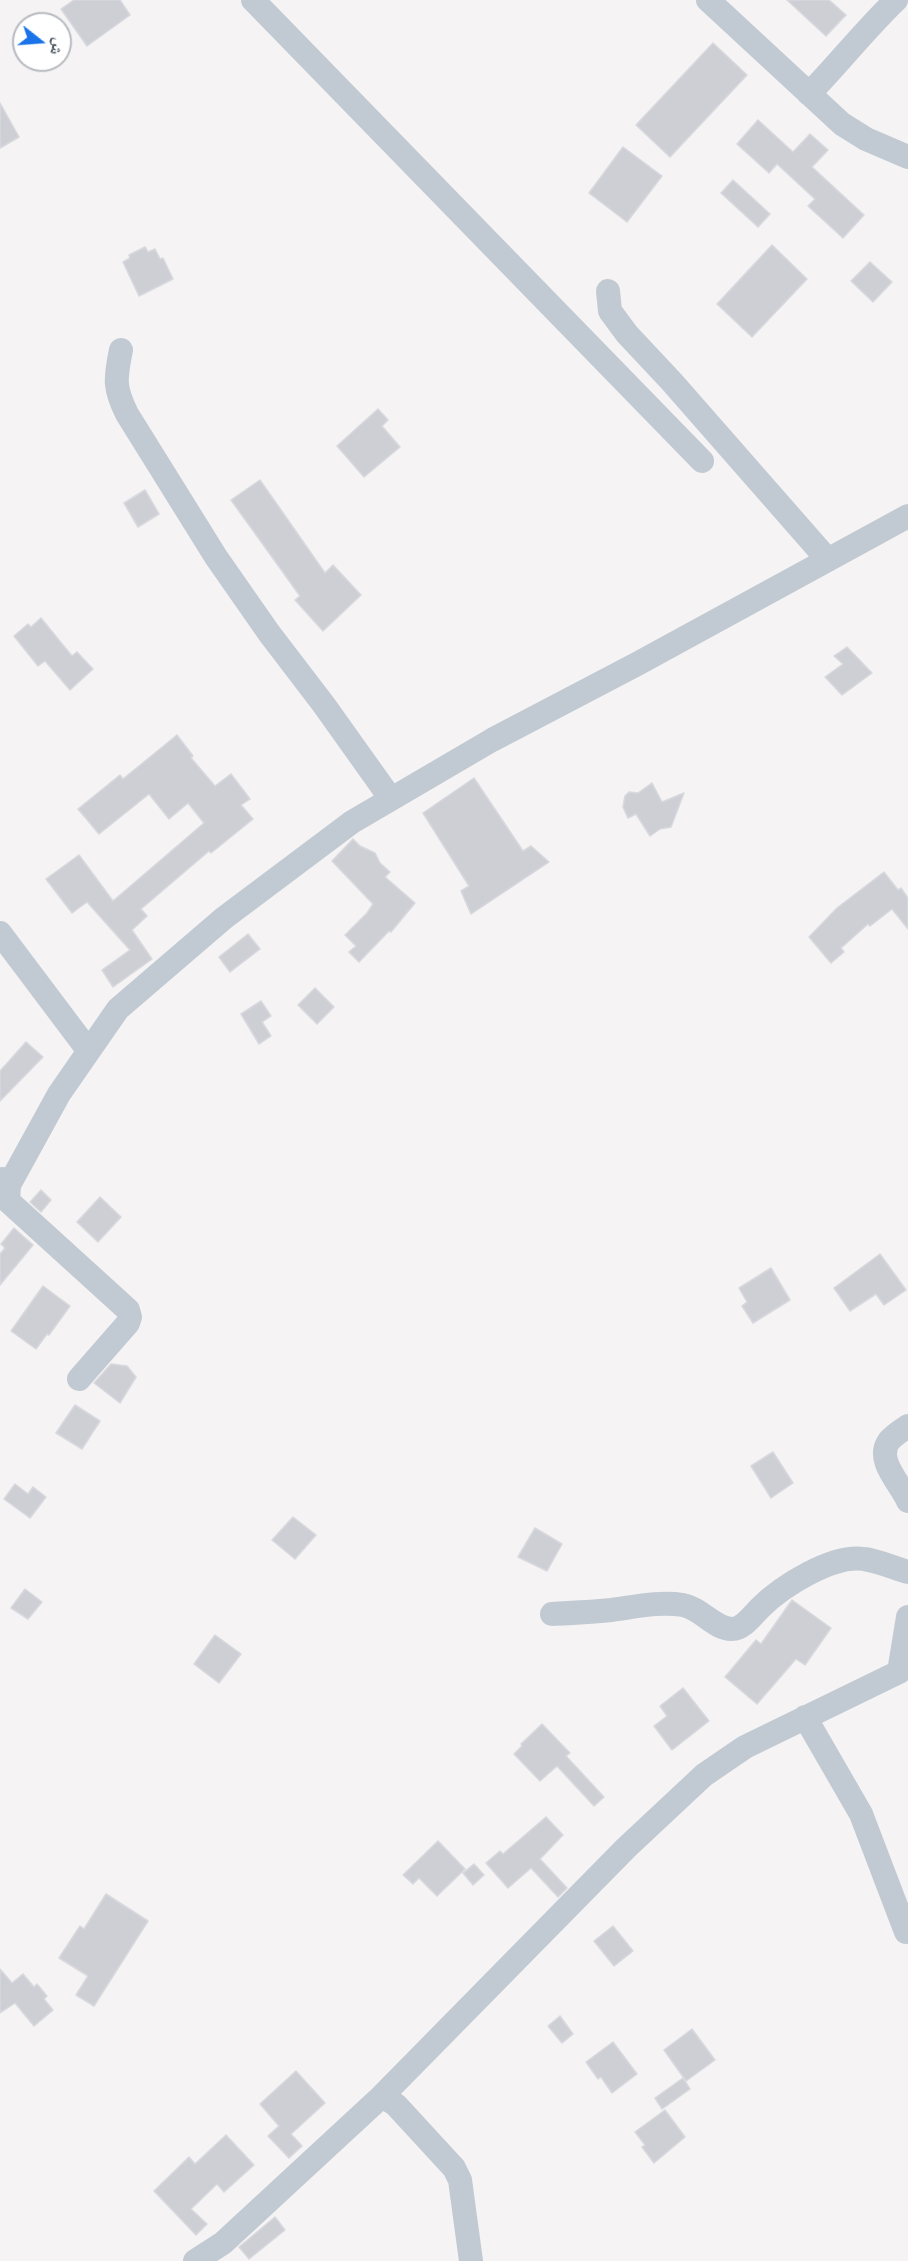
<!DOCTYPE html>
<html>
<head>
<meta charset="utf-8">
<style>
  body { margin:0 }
  #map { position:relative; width:908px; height:2261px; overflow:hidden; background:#f5f3f3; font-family:Karla,"Noto Naskh Arabic",sans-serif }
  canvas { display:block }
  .north { position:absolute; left:12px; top:12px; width:60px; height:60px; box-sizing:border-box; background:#fff; border:2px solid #b7bbc0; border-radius:50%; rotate:107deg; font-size:16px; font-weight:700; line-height:24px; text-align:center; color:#4a5661 }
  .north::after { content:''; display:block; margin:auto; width:21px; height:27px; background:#1a73e8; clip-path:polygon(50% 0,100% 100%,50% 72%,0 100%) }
</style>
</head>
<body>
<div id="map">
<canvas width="908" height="2261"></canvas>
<div class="north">ش</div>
</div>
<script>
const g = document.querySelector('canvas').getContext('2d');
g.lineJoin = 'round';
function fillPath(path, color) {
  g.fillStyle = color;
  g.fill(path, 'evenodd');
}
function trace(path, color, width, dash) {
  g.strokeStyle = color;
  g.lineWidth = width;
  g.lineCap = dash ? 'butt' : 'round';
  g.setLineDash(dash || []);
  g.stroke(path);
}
const building = new Path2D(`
  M 74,0 L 120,0 L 130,15 L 87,46 L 61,9 Z
  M 787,0 L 829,0 L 846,15 L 826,36 Z
  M 713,43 L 747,75 L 670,157 L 636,125 Z
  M 0,103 L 19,137 L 0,148 Z
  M 758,120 L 793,152 L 810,134 L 828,150 L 812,167 L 864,215 L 843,238 L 808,206 L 815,199 L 777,164 L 769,173 L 737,144 Z
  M 623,147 L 662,176 L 627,222 L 589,193 Z
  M 733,180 L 770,214 L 758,227 L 721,193 Z
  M 772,245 L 807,279 L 752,337 L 717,304 Z
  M 145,247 L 148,252 L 155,249 L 160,259 L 163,258 L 173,279 L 139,296 L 123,262 L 130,258 L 129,255 Z
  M 870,262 L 892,282 L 873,302 L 851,281 Z
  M 378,409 L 388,420 L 382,426 L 400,447 L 364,477 L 337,446 Z
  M 260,480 L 325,573 L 333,565 L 361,595 L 323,631 L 295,600 L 300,596 L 231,500 Z
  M 145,490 L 159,514 L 138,527 L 124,503 Z
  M 41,618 L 72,656 L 77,652 L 93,669 L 70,690 L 45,661 L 38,666 L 14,636 L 28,624 L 31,627 Z
  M 847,647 L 872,673 L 842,695 L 825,677 L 843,664 L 834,656 Z
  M 177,735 L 193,756 L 191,758 L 215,786 L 231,774 L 250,799 L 241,805 L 253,819 L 211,853 L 209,851 L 141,909 L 147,916 L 132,930 L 152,959 L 113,987 L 102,970 L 130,950 L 87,902 L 72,913 L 46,879 L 79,855 L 113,901 L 204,823 L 188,803 L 169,819 L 149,794 L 99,834 L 78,809 L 120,775 L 123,779 Z
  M 474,778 L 523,851 L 531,846 L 549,862 L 471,914 L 461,891 L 469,886 L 423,813 Z
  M 652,783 L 662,802 L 684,793 L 671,827 L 660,829 L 650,836 L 636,814 L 628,818 L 623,807 L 625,796 L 629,792 L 638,793 Z
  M 353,839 L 360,846 L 375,853 L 380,863 L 390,872 L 385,877 L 415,903 L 391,932 L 389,931 L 359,962 L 349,952 L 356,946 L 345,935 L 367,913 L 373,904 L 332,861 Z
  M 884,872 L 898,890 L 901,888 L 908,898 L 908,929 L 892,909 L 870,926 L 868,924 L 841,948 L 844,952 L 831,963 L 809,937 L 837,908 Z
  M 248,934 L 260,949 L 230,972 L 219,957 Z
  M 315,988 L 334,1007 L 317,1024 L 298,1005 Z
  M 261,1001 L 271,1016 L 262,1022 L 271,1036 L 259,1044 L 241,1014 Z
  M 26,1042 L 43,1057 L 0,1101 L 0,1071 Z
  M 41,1190 L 51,1200 L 41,1212 L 30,1202 Z
  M 100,1197 L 121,1217 L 98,1242 L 77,1222 Z
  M 14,1228 L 33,1245 L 0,1285 L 0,1254 L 5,1248 L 1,1244 Z
  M 880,1254 L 906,1290 L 884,1305 L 876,1294 L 850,1311 L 834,1288 Z
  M 771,1268 L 790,1300 L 753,1323 L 742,1306 L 747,1302 L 739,1288 Z
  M 43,1286 L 70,1306 L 49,1335 L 47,1334 L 36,1349 L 11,1331 Z
  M 111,1364 L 127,1366 L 136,1377 L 120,1403 L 94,1383 Z
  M 75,1405 L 100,1421 L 82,1449 L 56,1433 Z
  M 773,1452 L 793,1483 L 771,1498 L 751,1466 Z
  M 15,1484 L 28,1494 L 33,1487 L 46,1497 L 30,1518 L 4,1499 Z
  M 293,1517 L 316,1535 L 295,1559 L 272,1540 Z
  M 535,1528 L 562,1544 L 547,1571 L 518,1557 Z
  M 25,1589 L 42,1602 L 28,1619 L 11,1608 Z
  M 792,1600 L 831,1628 L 805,1665 L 796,1659 L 757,1704 L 725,1677 L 756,1640 L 761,1644 Z
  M 215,1635 L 241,1654 L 219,1683 L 194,1664 Z
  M 683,1688 L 709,1721 L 672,1750 L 654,1726 L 667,1716 L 660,1706 Z
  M 542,1724 L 570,1753 L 566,1756 L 604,1797 L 594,1806 L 557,1766 L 540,1781 L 514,1754 L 522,1746 L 521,1744 Z
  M 546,1817 L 563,1835 L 540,1859 L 567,1888 L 558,1897 L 531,1868 L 508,1888 L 486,1863 L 500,1851 L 503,1854 Z
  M 438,1841 L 465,1869 L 437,1896 L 419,1878 L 413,1884 L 403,1875 Z
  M 474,1864 L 484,1875 L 473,1885 L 463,1873 Z
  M 106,1894 L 148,1921 L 94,2006 L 76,1995 L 88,1976 L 59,1958 L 80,1926 L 84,1929 Z
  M 613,1926 L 633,1951 L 614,1966 L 594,1941 Z
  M 0,1969 L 12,1983 L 23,1974 L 34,1987 L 37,1984 L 47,1996 L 44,1999 L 53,2010 L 34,2026 L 15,2003 L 0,2013 Z
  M 560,2016 L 573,2034 L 562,2043 L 548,2026 Z
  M 692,2029 L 715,2060 L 686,2081 L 664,2050 Z
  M 613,2042 L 637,2074 L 612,2093 L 601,2077 L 598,2079 L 586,2062 Z
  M 296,2071 L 325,2103 L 291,2134 L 302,2146 L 289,2158 L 268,2136 L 279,2126 L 260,2104 Z
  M 683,2078 L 690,2089 L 662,2109 L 655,2098 Z
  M 665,2110 L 685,2137 L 654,2163 L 642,2147 L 645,2145 L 635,2132 Z
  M 226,2135 L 254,2165 L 224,2192 L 217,2184 L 191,2209 L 207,2224 L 196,2235 L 154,2191 L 189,2157 L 195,2164 Z
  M 275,2217 L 285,2230 L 249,2259 L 239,2247 Z`);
fillPath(building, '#cdcfd5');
trace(building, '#d7d9de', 1.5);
trace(new Path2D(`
  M 253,0 L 702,461
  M 708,0 L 842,124 L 866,139 L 908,157
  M 809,94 C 839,63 865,30 896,0
  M 608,291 L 610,311 L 627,334 L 672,382 L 828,560
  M 121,350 C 115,379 114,388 127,414 L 216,557 L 269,633 L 324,705 L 391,799
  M 0,933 L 88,1050
  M 3,1179 L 9,1185 L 8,1201 L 128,1310 L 130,1317 L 128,1323 L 79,1379
  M 0,1197 L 9,1185 L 59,1094 L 118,1009 L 224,918 L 352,822 L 492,740 L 637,664 L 908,516
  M 908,1426 C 902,1430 894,1435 889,1441 C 875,1460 901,1484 908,1501
  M 552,1614 C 571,1613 591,1612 611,1610 C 634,1607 660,1601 683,1605 C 701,1608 714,1629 732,1629 C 743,1629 753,1615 760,1608 C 782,1586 833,1554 864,1559 C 879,1561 894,1568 908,1572
  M 899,1672 L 908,1617
  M 805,1717 L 861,1814 L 906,1932
  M 382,2096 L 396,2105 L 454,2168 L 460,2180 L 471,2261
  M 195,2261 L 223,2243 L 382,2096 L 626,1848 L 704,1775 L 745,1747 L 899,1672 L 908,1665`), '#c1cad2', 24);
</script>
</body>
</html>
